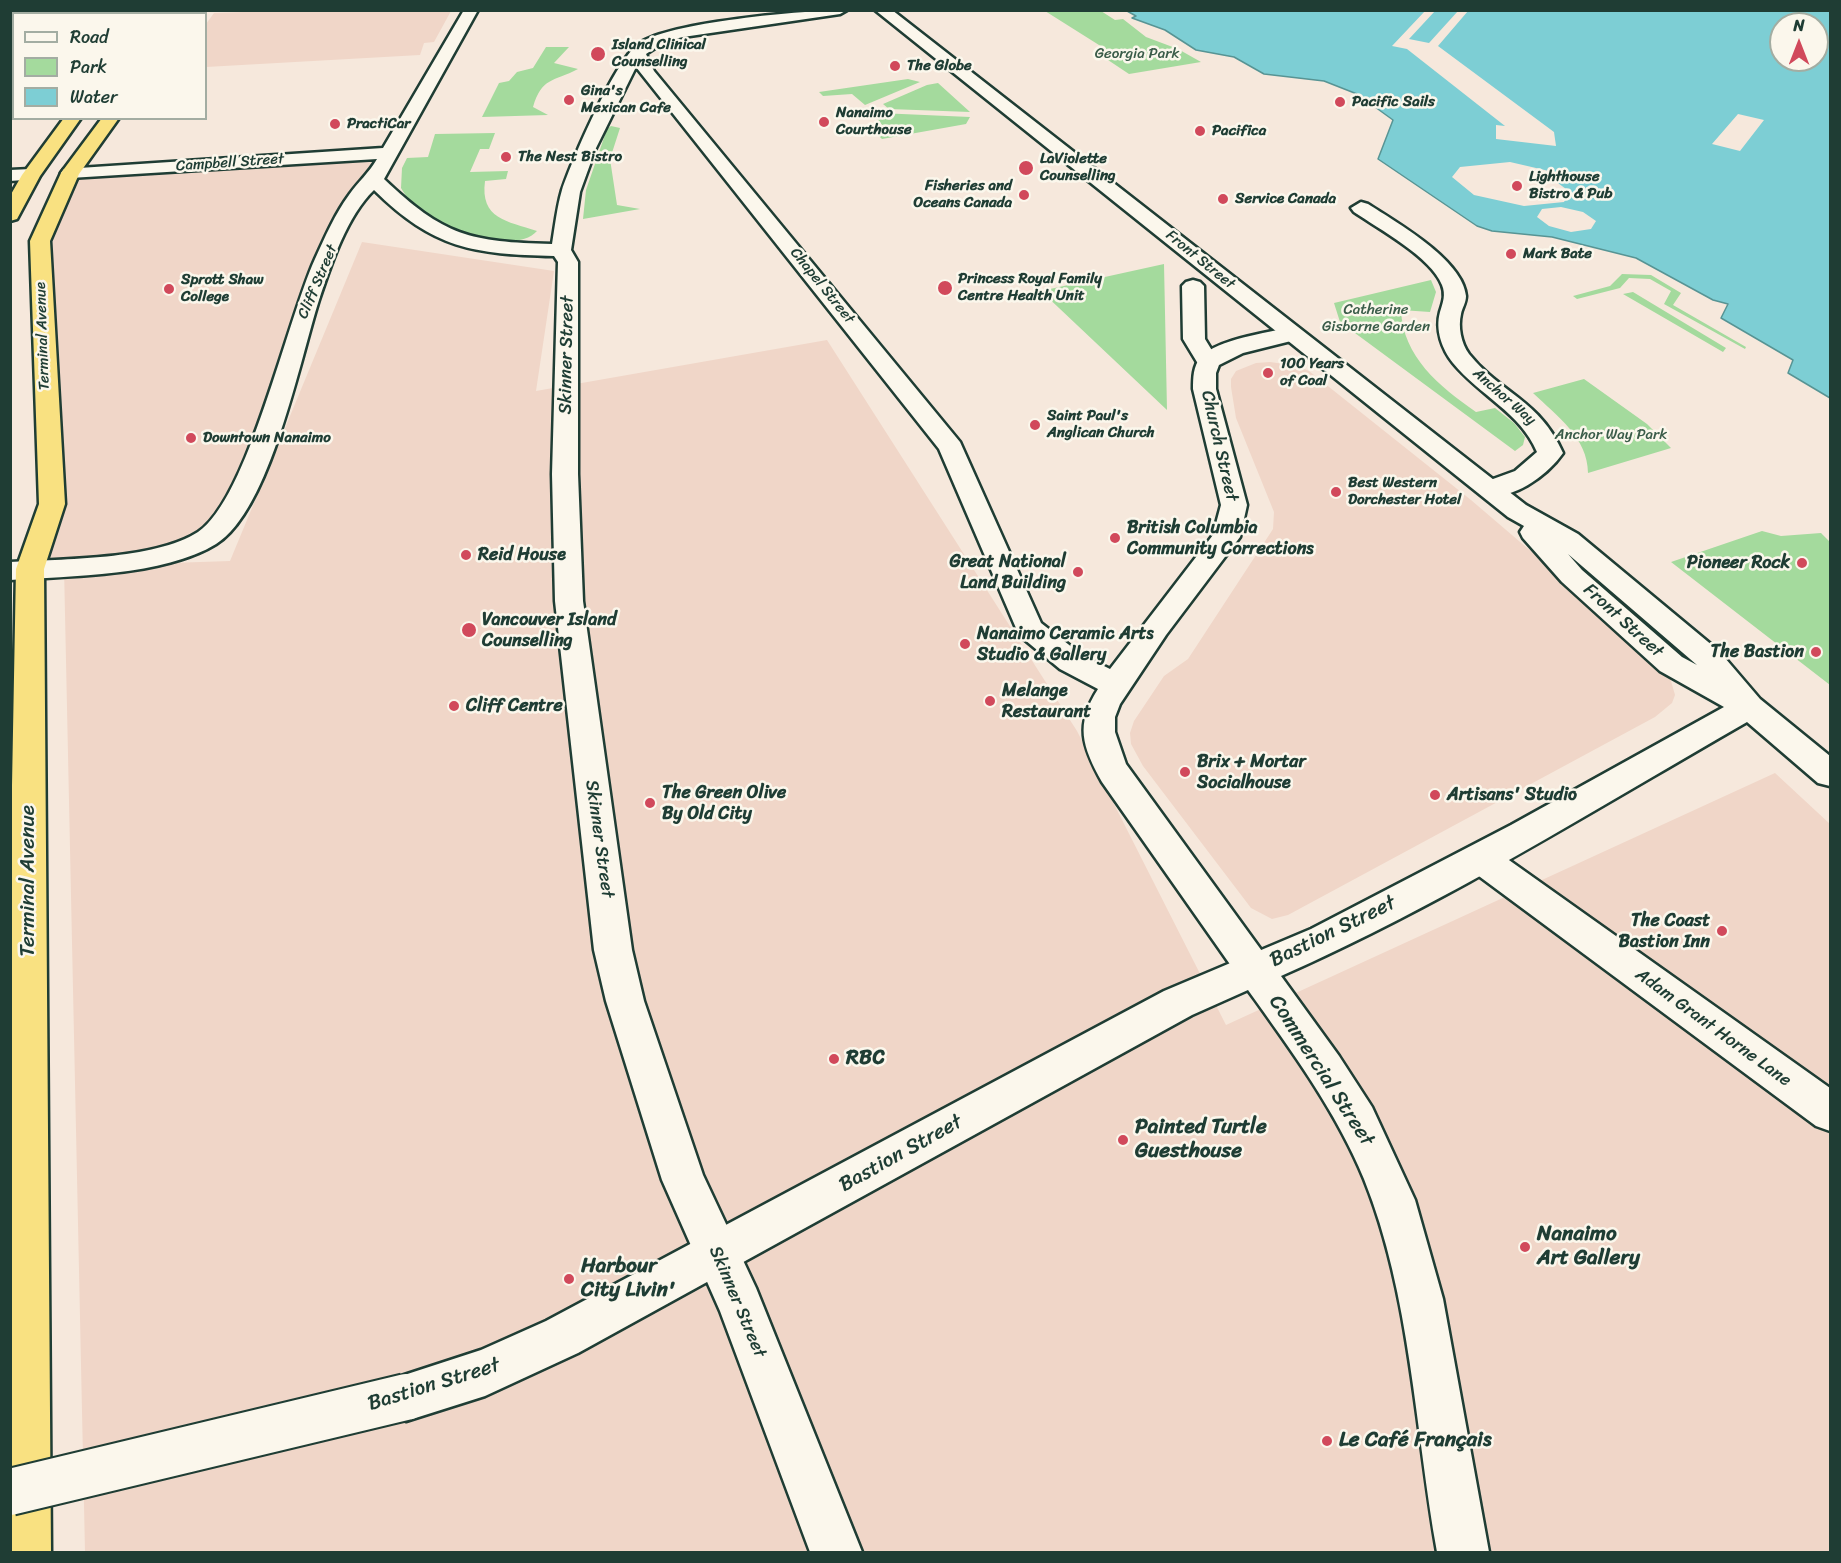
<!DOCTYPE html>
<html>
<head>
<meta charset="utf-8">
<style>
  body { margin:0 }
  #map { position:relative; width:1841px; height:1563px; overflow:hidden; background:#f6e8dc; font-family:Sriracha,sans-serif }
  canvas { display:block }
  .frame { position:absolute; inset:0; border:12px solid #1f3d34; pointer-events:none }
  .legend { position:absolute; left:12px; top:12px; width:195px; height:108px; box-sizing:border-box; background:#fbf7ec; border:2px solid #a3ada2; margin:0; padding:8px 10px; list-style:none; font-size:18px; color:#1f3d34 }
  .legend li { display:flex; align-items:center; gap:12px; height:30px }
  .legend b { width:30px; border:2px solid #a3ada2 }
  .north { position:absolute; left:1769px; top:12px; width:60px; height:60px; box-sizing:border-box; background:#fbf7ec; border:2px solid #a3ada2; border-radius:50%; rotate:0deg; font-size:16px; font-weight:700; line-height:24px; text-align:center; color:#1f3d34 }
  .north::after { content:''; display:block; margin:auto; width:21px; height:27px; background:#d1495b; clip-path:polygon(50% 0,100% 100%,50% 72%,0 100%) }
</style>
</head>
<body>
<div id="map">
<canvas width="1841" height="1563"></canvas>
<div class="frame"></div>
<ul class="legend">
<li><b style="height:8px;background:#fbf7ec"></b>Road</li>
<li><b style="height:16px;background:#a4da9d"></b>Park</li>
<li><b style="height:16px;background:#7dced4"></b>Water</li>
</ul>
<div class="north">N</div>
</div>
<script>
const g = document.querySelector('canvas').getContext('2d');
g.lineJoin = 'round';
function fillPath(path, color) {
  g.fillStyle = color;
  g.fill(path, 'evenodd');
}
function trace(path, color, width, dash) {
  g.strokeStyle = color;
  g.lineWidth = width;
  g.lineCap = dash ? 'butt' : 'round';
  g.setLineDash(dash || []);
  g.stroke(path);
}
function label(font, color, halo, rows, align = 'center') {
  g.font = font + ' Sriracha,sans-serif';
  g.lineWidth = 5;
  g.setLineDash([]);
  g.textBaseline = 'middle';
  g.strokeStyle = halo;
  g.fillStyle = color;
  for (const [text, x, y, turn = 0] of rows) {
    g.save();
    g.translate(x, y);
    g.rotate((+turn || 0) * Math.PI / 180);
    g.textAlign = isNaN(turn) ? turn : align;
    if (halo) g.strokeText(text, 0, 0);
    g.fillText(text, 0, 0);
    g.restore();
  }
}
fillPath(new Path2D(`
  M 301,10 L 451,10 L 451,11 L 434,42 L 424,43 L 420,55 L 206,67 L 206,24 L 214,13 Z
  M 389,153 L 355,199 L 256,459 L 209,537 L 82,566 L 230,561 L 362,242 L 554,271 L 536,391 L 827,340 L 1077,731 L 1226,1025 L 1775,773 L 1830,824 L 1830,1552 L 85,1552 L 64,567 L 30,569 L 52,504 L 40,241 L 70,173 Z
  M 1270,362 L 1298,366 L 1309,371 L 1471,500 L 1650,653 L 1669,674 L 1675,695 L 1672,703 L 1655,717 L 1288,915 L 1272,919 L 1251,908 L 1143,766 L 1131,744 L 1130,733 L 1134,721 L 1164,676 L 1188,659 L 1273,529 L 1274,512 L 1236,418 L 1231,387 L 1231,379 L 1236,371 L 1256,363 Z`), '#f0d6c8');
fillPath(new Path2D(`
  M 1045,11 L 1101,11 L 1115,20 L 1123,19 L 1146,37 L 1178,49 L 1201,62 L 1129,74 L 1108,60 L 1118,57 Z
  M 546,47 L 569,47 L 554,63 L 578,69 C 553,82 542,77 533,107 L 548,115 L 482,117 L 499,83 L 509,81 L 517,72 L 533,68 Z
  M 908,79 L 920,82 L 865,105 L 852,94 L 823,96 L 819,92 Z
  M 938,83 L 970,112 L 889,109 L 883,104 L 927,85 Z
  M 879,113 L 970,117 L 966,124 L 882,139 L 873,130 L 883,126 L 873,114 Z
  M 611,126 L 620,128 L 610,159 L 617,205 L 640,209 L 583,219 L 586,190 L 607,129 Z
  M 495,133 L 489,149 L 480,149 L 470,172 L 508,171 L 506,179 L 485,181 C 480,219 507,221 537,231 C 512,258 436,225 412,203 C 408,199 404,193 401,188 L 402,168 L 407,158 L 428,157 L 435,134 Z
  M 1164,264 L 1167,410 L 1041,291 Z
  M 1622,274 L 1651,275 L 1681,293 L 1673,305 L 1746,347 L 1745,349 L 1664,304 L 1671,291 L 1650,279 L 1629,278 L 1620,288 L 1577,299 L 1573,296 L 1610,286 Z
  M 1431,280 L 1436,292 L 1430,312 L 1401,310 C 1403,357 1439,386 1476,412 L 1495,408 L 1514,423 L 1525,437 L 1523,445 L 1515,451 L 1340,322 L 1334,303 Z
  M 1633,292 L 1726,348 L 1723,352 L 1623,294 Z
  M 1584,379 L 1647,424 L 1671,448 L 1588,473 C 1588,438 1557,416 1533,393 Z
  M 1762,531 L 1781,536 L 1821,533 L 1830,542 L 1830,685 L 1671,562 Z`), '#a4da9d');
const water = new Path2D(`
  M 1127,11 L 1830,11 L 1830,398 L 1788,373 L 1793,360 L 1721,318 L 1728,304 L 1713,300 L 1636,258 L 1552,237 L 1492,231 L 1477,226 L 1378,159 L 1393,120 L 1357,94 L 1324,81 L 1264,74 L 1234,57 L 1196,50 L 1165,30 L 1132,18 L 1136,16 ZM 1781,24 L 1817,24 L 1817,60 L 1781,60 Z`);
fillPath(water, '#7dced4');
trace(water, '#579494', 1.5);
fillPath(new Path2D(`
  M 1425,11 L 1435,11 L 1409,39 L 1429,43 L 1458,11 L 1468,11 L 1438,46 L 1554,132 L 1556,146 L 1496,139 L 1496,125 L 1505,126 L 1407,49 L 1392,46 Z
  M 1738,114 L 1764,120 L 1740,151 L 1712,144 Z
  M 1510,162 L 1549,171 L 1546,174 L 1570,192 L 1564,202 L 1524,206 L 1474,195 L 1452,177 L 1460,167 Z
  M 1561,207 L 1583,212 L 1596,221 L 1591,229 L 1571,232 L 1549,226 L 1537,217 L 1542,209 Z`), '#f6e8dc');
const pedestrian = new Path2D(`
  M 1193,280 L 1200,282 L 1204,286 L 1205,339 L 1219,362 L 1216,367 L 1200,367 L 1183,339 L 1182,286 L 1186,282 Z`);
const minor = new Path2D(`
  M 464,10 L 478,10 L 384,179 C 444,236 470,242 552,244 C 555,226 557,207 562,190 C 573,158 613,65 637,45 C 664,22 808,10 847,10 L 840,14 L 683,37 L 666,41 L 646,54 L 654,71 L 960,442 L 1041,623 L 1082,655 L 1110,669 L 1213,535 L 1221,505 L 1193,389 C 1193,378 1193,366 1201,357 C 1218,339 1267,333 1291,327 L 1299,329 L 1302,334 L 1299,339 L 1243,353 L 1219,365 L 1216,373 L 1216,389 L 1247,505 L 1240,537 L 1166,635 L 1120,704 L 1115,717 L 1115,732 L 1126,764 L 1267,958 L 1273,969 L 1267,980 L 1254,985 L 1241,980 L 1102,782 C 1082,746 1075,725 1098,689 L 1060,669 L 1019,635 L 939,449 L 636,67 L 596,148 L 580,192 L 571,250 L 578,262 L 578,474 L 583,601 L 632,950 L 644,1001 L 703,1175 L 756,1288 L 862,1552 L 810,1552 L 720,1311 L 662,1180 L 606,1001 L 594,950 L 555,601 L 552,474 L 558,262 L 554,256 C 473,254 434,249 374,190 C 347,216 331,264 319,300 C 300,359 270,511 216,544 C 164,576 70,576 10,580 L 10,562 C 62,559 154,560 198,532 C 248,499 287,320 315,259 C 325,237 335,214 349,195 C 358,182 369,173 377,159 L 70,178 L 61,173 L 64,169 L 383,148 Z
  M 31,169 L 40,175 L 37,179 L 10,181 L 10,170 Z
  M 1361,202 L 1368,204 C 1396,222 1463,260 1466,296 C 1466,303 1462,308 1461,314 C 1458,327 1461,343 1469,354 C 1501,394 1539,399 1563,453 C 1547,476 1511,502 1482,495 L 1478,489 L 1482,483 L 1515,471 L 1537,452 C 1520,412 1480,396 1453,363 C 1442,349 1435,330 1440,312 C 1443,302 1446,295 1442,285 C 1431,257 1379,229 1354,212 L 1351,208 Z
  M 1480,844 L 1492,848 L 1830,1088 L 1830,1131 L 1816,1126 L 1468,868 L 1463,858 L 1468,848 Z`);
const tertiary = new Path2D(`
  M 875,10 L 892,10 L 1526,505 L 1578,534 L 1719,651 L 1760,699 L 1830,756 L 1830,786 L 1818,783 L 1747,722 C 1594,810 1442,905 1281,976 L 1339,1056 L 1372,1107 L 1415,1200 L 1443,1299 L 1489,1552 L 1437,1552 C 1415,1430 1411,1295 1364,1179 C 1336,1111 1291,1050 1248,990 L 1192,1015 L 578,1353 L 485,1396 L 406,1421 L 389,1414 L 382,1397 L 389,1380 L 481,1350 L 546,1321 L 1164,991 L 1311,929 L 1511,825 L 1724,707 L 1660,671 L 1562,582 L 1523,538 L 1520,532 L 1524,526 L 1508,517 ZM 1568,554 L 1697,665 L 1682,657 L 1582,570 Z`);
const trunk = new Path2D(`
  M 147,10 L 161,10 L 159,14 L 145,14 Z
  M 185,10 L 199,10 L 197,14 L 183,14 Z
  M 64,118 L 81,118 L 40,176 L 17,219 L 10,221 L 10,196 L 22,175 Z
  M 102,118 L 119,118 L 79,174 L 50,241 L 65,504 L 44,569 L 51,1552 L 10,1552 L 10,893 L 16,569 L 39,504 L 30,241 L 61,173 Z`);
trace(pedestrian, '#1f3d34', 5);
trace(minor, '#1f3d34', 5);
trace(tertiary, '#1f3d34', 5);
trace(trunk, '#1f3d34', 5);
fillPath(pedestrian, '#fbf7ec');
fillPath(minor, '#fbf7ec');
fillPath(tertiary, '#fbf7ec');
fillPath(trunk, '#f9e181');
const tertiaryBridge = new Path2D(`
  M 10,1492 L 406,1397`);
trace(tertiaryBridge, '#1f3d34', 50, []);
trace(tertiaryBridge, '#fbf7ec', 46);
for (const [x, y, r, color] of [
  [598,54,8,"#d1495b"],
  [895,66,6,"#d1495b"],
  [569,100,6,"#d1495b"],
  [1340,102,6,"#d1495b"],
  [824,122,6,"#d1495b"],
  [335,124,6,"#d1495b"],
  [1200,131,6,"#d1495b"],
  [506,157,6,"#d1495b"],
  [1026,168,8,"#d1495b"],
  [1517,186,6,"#d1495b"],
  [1024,195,6,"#d1495b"],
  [1223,199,6,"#d1495b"],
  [1511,254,6,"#d1495b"],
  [945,288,8,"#d1495b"],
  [169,289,6,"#d1495b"],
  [1268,373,6,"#d1495b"],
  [1035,425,6,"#d1495b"],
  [191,438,6,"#d1495b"],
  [1336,492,6,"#d1495b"],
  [1115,538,6,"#d1495b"],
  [466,555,6,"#d1495b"],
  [1802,563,6,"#d1495b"],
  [1078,572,6,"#d1495b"],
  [469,630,8,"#d1495b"],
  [965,644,6,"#d1495b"],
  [1816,652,6,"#d1495b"],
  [990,701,6,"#d1495b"],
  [454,706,6,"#d1495b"],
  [1185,772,6,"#d1495b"],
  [1435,795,6,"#d1495b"],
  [650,803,6,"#d1495b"],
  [1722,931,6,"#d1495b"],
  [834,1059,6,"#d1495b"],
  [1123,1140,6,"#d1495b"],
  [1525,1247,6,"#d1495b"],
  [569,1279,6,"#d1495b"],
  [1327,1441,6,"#d1495b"]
]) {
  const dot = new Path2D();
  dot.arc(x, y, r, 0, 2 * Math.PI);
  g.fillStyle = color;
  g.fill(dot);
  trace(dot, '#fbf7ec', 2);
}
label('bold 15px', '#1f3d34', '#fbf7ec', [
  ["Island Clinical",612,45],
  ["Counselling",612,62],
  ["The Globe",907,66],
  ["Gina's",581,91],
  ["Mexican Cafe",581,108],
  ["Pacific Sails",1352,102],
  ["Nanaimo",836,113],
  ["Courthouse",836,130],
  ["PractiCar",347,124],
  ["Pacifica",1212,131],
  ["The Nest Bistro",518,157],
  ["LaViolette",1040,159],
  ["Counselling",1040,176],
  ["Lighthouse",1529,177],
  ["Bistro & Pub",1529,194],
  ["Fisheries and",1012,186,"right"],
  ["Oceans Canada",1012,203,"right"],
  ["Service Canada",1235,199],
  ["Mark Bate",1523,254],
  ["Princess Royal Family",958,279],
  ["Centre Health Unit",958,296],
  ["Sprott Shaw",181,280],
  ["College",181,297],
  ["100 Years",1280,364],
  ["of Coal",1280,381],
  ["Saint Paul's",1047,416],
  ["Anglican Church",1047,433],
  ["Downtown Nanaimo",203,438],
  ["Best Western",1348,483],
  ["Dorchester Hotel",1348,500]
], 'left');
label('15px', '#3a5c49', '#fbf7ec', [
  ["Georgia Park",1137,54],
  ["Catherine",1376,310],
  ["Gisborne Garden",1376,327],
  ["Anchor Way Park",1611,435]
]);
label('15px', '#1f3d34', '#fbf7ec', [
  ["Campbell Street",230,163,-4],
  ["Front Street",1200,260,39],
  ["Cliff Street",318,282,-67],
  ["Chapel Street",822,286,51],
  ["Terminal Avenue",43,336,-92],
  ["Anchor Way",1504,397,41]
]);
label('18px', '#1f3d34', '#fbf7ec', [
  ["Skinner Street",567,355,-89],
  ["Church Street",1219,446,77],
  ["Front Street",1623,621,42],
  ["Skinner Street",599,839,82],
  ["Adam Grant Horne Lane",1713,1028,36],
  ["Skinner Street",737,1302,67]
]);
label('bold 18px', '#1f3d34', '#fbf7ec', [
  ["British Columbia",1127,528],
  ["Community Corrections",1127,549],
  ["Reid House",478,555],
  ["Great National",1066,562,"right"],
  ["Land Building",1066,583,"right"],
  ["Pioneer Rock",1790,563,"right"],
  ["Vancouver Island",482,620],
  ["Counselling",482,641],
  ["Nanaimo Ceramic Arts",977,634],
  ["Studio & Gallery",977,655],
  ["The Bastion",1804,652,"right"],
  ["Melange",1002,691],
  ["Restaurant",1002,712],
  ["Cliff Centre",466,706],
  ["Brix + Mortar",1197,762],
  ["Socialhouse",1197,783],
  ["The Green Olive",662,793],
  ["By Old City",662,814],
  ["Artisans' Studio",1447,795],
  ["The Coast",1710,921,"right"],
  ["Bastion Inn",1710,942,"right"]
], 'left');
label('21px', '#1f3d34', '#fbf7ec', [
  ["Terminal Avenue",29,881,-90],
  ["Bastion Street",1333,932,-26],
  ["Commercial Street",1321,1071,57],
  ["Bastion Street",901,1154,-29],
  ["Bastion Street",434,1385,-17]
]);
label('bold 21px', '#1f3d34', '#fbf7ec', [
  ["RBC",846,1059],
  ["Painted Turtle",1135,1128],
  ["Guesthouse",1135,1152],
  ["Nanaimo",1537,1235],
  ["Art Gallery",1537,1259],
  ["Harbour",581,1267],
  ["City Livin'",581,1291],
  ["Le Café Français",1339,1441]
], 'left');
</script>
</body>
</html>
